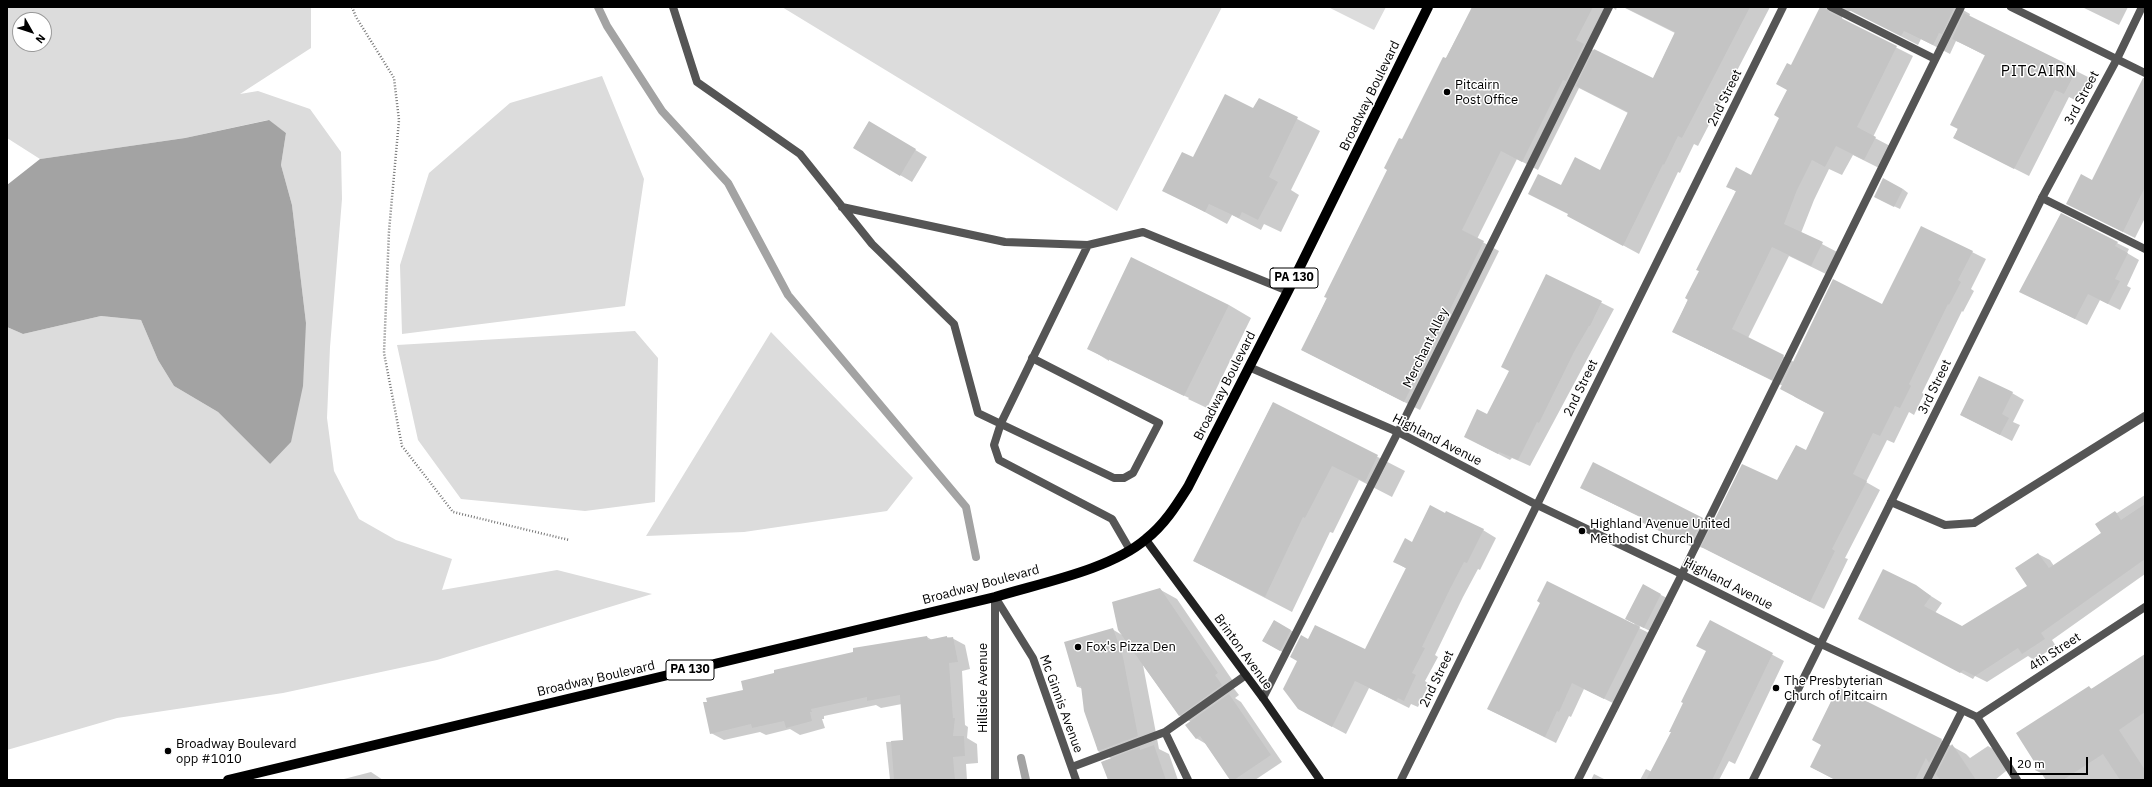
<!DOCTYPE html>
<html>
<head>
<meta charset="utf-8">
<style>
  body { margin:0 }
  #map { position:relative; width:2152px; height:787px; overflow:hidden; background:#fff; font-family:"IBM Plex Sans",sans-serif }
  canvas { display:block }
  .frame { position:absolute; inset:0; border:8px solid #000; pointer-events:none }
  .north { position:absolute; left:12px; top:12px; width:40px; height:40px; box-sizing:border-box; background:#fff; border:1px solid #999; border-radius:50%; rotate:129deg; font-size:11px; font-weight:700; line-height:16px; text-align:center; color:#000 }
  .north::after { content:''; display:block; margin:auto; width:14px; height:18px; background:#000; clip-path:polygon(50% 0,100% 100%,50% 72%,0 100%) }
  .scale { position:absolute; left:2010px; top:757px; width:78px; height:18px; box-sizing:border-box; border:2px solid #000; border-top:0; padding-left:5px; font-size:12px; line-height:14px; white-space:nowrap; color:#000; -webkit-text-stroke:3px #fff; paint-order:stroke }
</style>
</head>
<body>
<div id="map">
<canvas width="2152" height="787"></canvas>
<div class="frame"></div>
<div class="north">N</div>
<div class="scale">20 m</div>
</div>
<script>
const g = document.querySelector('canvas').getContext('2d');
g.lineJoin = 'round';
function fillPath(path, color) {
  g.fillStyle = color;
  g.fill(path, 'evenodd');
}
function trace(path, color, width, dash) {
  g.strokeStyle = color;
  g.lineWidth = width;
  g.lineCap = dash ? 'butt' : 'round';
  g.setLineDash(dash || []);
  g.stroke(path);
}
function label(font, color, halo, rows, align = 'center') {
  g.font = font + ' "IBM Plex Sans",sans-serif';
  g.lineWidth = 3;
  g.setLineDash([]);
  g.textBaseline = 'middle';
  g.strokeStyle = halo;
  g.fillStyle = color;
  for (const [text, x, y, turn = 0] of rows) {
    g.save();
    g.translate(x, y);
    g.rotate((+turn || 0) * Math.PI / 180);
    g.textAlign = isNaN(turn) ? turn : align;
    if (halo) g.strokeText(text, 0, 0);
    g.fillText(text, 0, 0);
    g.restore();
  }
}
fillPath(new Path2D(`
  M 7,7 L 311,7 L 311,48 L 240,94 L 258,91 L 310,109 L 341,152 L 342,199 L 330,347 L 327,418 L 334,471 L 359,519 L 396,540 L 452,559 L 442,590 L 557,570 L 652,594 L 437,660 L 283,693 L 117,718 L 7,750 L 7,327 L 23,334 L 101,316 L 141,320 L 158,360 L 174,386 L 218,412 L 270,464 L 306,323 L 292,205 L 281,165 L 286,133 L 268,120 L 185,138 L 40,159 L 7,138 ZM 20,20 L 44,20 L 44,44 L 20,44 Z
  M 782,7 L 1222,7 L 1117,211 Z
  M 1328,7 L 1386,7 L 1374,30 Z
  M 602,76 L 644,179 L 625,306 L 402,334 L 400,265 L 429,173 L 510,103 Z
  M 635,331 L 658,358 L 655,502 L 585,511 L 461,499 L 418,440 L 397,345 Z
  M 771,332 L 913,478 L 887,511 L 744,532 L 646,536 Z`), '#dcdcdc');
fillPath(new Path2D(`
  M 269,120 L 286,133 L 281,165 L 292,205 L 306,323 L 303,386 L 291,442 L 270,464 L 218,412 L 174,386 L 158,360 L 141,320 L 101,316 L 23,334 L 7,327 L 7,185 L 40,159 L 185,138 Z`), '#a3a3a3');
fillPath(new Path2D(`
  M 1473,7 L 1617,7 L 1616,10 L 1613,8 L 1591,49 L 1653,79 L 1675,33 L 1623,7 L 1770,7 L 1698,146 L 1694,144 L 1680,173 L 1678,172 L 1639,254 L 1584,224 L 1562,187 L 1601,171 L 1628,113 L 1579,88 L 1538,170 L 1517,159 L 1477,239 L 1499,251 L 1420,410 L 1302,350 L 1402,141 Z
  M 1821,7 L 1958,7 L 1970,14 L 1969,17 L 2090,78 L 2079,102 L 2069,97 L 2029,176 L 1954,138 L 1986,56 L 1959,42 L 1956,41 L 1950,54 L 1921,39 L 1918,45 L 1851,11 L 1843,13 L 1842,18 L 1844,21 L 1913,56 L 1873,137 L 1892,147 L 1881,169 L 1853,155 L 1842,175 L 1829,169 L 1814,200 L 1801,233 L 1839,253 L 1828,275 L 1789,256 L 1748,338 L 1794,362 L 1883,305 L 1972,252 L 1986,259 L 1971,289 L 1974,291 L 1963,312 L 1962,311 L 1922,393 L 1924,394 L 1914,415 L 1909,412 L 1894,443 L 1887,440 L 1866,482 L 1880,490 L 1845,558 L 1848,559 L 1824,609 L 1704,548 L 1700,547 L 1698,550 L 1652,527 L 1642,518 L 1593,494 L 1593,464 L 1713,525 L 1777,482 L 1806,451 L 1825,413 L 1795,397 L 1783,386 L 1673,332 L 1737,192 L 1727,186 L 1752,176 L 1780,118 L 1788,90 L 1791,67 Z
  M 2082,7 L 2128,7 L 2119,25 Z
  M 1259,99 L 1320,131 L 1291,190 L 1299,195 L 1281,232 L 1264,224 L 1261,230 L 1232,215 L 1227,224 L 1164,190 L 1194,159 L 1254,110 Z
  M 2145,105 L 2145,218 L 2135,238 L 2079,210 L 2093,181 Z
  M 869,122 L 927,157 L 912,182 L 854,148 Z
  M 1903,189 L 1908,193 L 1900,209 L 1881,200 Z
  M 2117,243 L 2129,249 L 2127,253 L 2139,260 L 2127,286 L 2131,288 L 2120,310 L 2100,300 L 2087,325 L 2033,298 Z
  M 1546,275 L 1614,309 L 1530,466 L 1512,458 L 1510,460 L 1477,443 L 1488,415 L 1510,371 Z
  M 1229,305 L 1251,318 L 1207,408 L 1188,399 L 1189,398 L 1109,359 L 1109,361 L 1088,348 Z
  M 2012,393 L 2024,400 L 2013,422 L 2020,425 L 2012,441 L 1961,415 Z
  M 1273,403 L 1405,471 L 1392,497 L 1359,480 L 1333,533 L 1330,532 L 1292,612 L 1194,561 Z
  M 2145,495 L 2145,574 L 2052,640 L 2056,646 L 2034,660 L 2028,656 L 1987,682 L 1975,676 L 1973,679 L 1871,625 L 1915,586 L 1942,603 L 1935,613 L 1962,628 L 2029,586 L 2038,554 L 2050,560 L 2054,566 L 2102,533 L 2115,512 L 2117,513 Z
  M 1483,530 L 1496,538 L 1480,570 L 1478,569 L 1463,597 L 1435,655 L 1438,657 L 1425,681 L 1429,684 L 1418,707 L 1411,704 L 1409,708 L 1369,688 L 1346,734 L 1299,709 L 1298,660 L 1309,640 L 1365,651 L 1407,569 L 1395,562 L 1412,543 Z
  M 1643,586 L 1673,601 L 1656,634 L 1640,626 L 1639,628 L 1651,634 L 1615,704 L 1584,689 L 1571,717 L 1569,716 L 1556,743 L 1488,709 L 1634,625 L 1635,624 L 1626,619 Z
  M 1159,589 L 1177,599 L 1235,684 L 1232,686 L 1239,695 L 1235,698 L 1241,702 L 1282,762 L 1255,780 L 1231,780 L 1206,744 L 1196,738 L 1191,722 L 1179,715 L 1143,665 L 1159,749 L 1169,754 L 1178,780 L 1108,780 L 1112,759 L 1098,751 L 1083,689 L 1078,687 L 1112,629 L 1122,635 Z
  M 1274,621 L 1297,634 L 1286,654 L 1263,641 Z
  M 1710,621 L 1784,661 L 1735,764 L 1729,761 L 1719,780 L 1640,780 L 1646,769 L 1652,772 L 1672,732 L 1707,651 Z
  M 927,637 L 932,640 L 946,637 L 952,638 L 965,645 L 970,669 L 962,671 L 965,725 L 968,727 L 967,738 L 977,744 L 978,763 L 966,764 L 967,780 L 890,780 L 886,742 L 904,741 L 902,704 L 881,708 L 876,705 L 824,716 L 824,719 L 822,719 L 825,728 L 800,735 L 790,729 L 766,735 L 760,732 L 724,740 L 711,733 L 744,691 Z
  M 2145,659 L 2145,780 L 2047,780 L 2089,687 L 2092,689 Z
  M 1941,740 L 1966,754 L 1970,758 L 1988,746 L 2003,755 L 2011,767 L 1995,780 L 1835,780 L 1811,767 Z
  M 371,772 L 383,780 L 340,780 Z
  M 1594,774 L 1606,780 L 1591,780 Z`), '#0003');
trace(new Path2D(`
  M 598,7 L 607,26 L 662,111 L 728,183 L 788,295 L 966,507 L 976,557
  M 1021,758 L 1026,780`), '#a3a3a3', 8);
fillPath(new Path2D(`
  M 1472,7 L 1593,7 L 1576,40 L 1584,44 L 1566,81 L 1563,80 L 1522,162 L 1501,151 L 1462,230 L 1484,241 L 1404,402 L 1301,350 L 1327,298 L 1324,297 L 1387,170 L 1384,168 L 1399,138 L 1402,139 L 1443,57 L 1446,58 Z
  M 1624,7 L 1750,7 L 1682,138 L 1678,136 L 1664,165 L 1663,164 L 1623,246 L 1567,216 L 1568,214 L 1528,194 L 1538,174 L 1561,185 L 1575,157 L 1600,170 L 1628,112 L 1576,86 L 1594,49 L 1653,78 L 1675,32 Z
  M 1820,7 L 1826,7 L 1829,12 L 1897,46 L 1857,127 L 1876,137 L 1864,160 L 1836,146 L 1825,167 L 1812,160 L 1797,190 L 1784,224 L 1823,242 L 1811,266 L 1772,247 L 1732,329 L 1784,355 L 1772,380 L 1672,332 L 1688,300 L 1685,298 L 1699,271 L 1696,270 L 1736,191 L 1726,187 L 1736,167 L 1751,175 L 1779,118 L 1774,115 L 1787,90 L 1776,84 L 1787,63 L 1791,65 Z
  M 1843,7 L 1951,7 L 1954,8 L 1942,34 L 1939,33 L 1933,45 L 1904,31 L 1901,36 Z
  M 1964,13 L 2077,69 L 2064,94 L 2055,90 L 2014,169 L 1953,138 L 1958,129 L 1950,125 L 1985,55 L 1952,39 Z
  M 2143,78 L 2145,78 L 2145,187 L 2123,232 L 2066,204 L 2081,174 L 2092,180 Z
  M 1225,94 L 1253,108 L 1259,98 L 1298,117 L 1269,177 L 1278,182 L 1258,220 L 1242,212 L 1239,218 L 1209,204 L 1205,212 L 1162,191 L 1182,152 L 1193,157 Z
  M 869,121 L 916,149 L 900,176 L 853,148 Z
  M 1883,178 L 1903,189 L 1894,207 L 1874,197 Z
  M 2061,213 L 2118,242 L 2115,246 L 2128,253 L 2115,279 L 2120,281 L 2108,304 L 2088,294 L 2075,319 L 2019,292 Z
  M 1921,226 L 1973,251 L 1958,280 L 1961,282 L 1949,305 L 1948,304 L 1909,384 L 1911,386 L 1900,408 L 1895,406 L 1880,436 L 1873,433 L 1853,474 L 1867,481 L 1832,549 L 1835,551 L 1810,602 L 1701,547 L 1742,464 L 1777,480 L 1796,445 L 1806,450 L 1824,412 L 1780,389 L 1833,279 L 1882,304 Z
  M 1131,257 L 1229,305 L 1184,396 L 1087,349 Z
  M 1546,274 L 1602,301 L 1590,326 L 1589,326 L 1574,352 L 1539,423 L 1537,422 L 1518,460 L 1499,452 L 1498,454 L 1464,437 L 1477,409 L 1487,414 L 1509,371 L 1501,367 Z
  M 1979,376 L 2013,392 L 2002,414 L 2009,418 L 2000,435 L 1960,415 Z
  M 1273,402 L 1378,455 L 1365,482 L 1332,466 L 1305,518 L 1303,517 L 1265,597 L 1193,561 Z
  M 1593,462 L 1703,518 L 1691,542 L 1688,541 L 1686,544 L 1678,540 L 1639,521 L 1641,517 L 1580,488 Z
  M 2145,504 L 2145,559 L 2041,633 L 2045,639 L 2022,654 L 2018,648 L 1975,676 L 1963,670 L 1960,673 L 1858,619 L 1883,569 L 1916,585 L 1931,596 L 1924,606 L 1962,626 L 2027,586 L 2015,568 L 2038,553 L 2049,568 L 2101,533 L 2095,524 L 2115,511 L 2121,520 Z
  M 1430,505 L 1445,513 L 1446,511 L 1484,529 L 1467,563 L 1464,562 L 1450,589 L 1422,647 L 1425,648 L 1412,673 L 1416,675 L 1404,701 L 1398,698 L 1396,701 L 1355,681 L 1332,727 L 1298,709 L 1283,689 L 1297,661 L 1290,657 L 1301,635 L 1308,639 L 1315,625 L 1365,649 L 1406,568 L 1393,562 L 1405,538 L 1412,542 Z
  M 1547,581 L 1640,627 L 1604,699 L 1572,683 L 1559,712 L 1557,711 L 1545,737 L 1487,709 L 1540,603 L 1537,601 Z
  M 1643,584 L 1661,594 L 1644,628 L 1625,619 Z
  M 1160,588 L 1218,673 L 1215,675 L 1222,685 L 1179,716 L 1118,630 L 1112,602 Z
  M 1274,620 L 1291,630 L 1280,651 L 1262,641 Z
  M 1710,620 L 1773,653 L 1712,780 L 1646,780 L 1671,732 L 1669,732 L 1683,703 L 1681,702 L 1706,651 L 1696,646 Z
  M 1113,628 L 1123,657 L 1138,736 L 1098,751 L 1084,711 L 1081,686 L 1077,687 L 1064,642 Z
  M 927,636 L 928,640 L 947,636 L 947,638 L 953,637 L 958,662 L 949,663 L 953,718 L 955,718 L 953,736 L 964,736 L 965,756 L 953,757 L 955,780 L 894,780 L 891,741 L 903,740 L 900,695 L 867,701 L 867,697 L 811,709 L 812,712 L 810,712 L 812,721 L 786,728 L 784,721 L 752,728 L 751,724 L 710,734 L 703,702 L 707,702 L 706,698 L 743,690 L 741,681 L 774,673 L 774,670 L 853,652 L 853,648 Z
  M 2145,654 L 2145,712 L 2119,730 L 2145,770 L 2145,780 L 2120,780 L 2103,754 L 2063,780 L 2046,780 L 2041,773 L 2035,770 L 2035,763 L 2016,733 L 2089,686 L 2091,689 Z
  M 1838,687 L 1942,739 L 1929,763 L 1926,758 L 1915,780 L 1836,780 L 1810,767 L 1821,745 L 1812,740 Z
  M 1229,694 L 1271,755 L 1234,780 L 1230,780 L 1200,736 L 1196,739 L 1185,725 Z
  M 1952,744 L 1976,780 L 1940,780 L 1936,774 Z
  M 1154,745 L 1166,780 L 1108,780 L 1101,762 L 1140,747 L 1140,750 Z`), '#c4c4c4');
trace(new Path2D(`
  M 352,7 L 356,17 L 394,78 L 399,120 L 389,231 L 384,353 L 402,446 L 453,512 L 569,540`), '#777', 2.5, [1, 2]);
trace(new Path2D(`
  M 673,7 L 697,82 L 800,154 L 872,244 L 954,324 L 978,413 L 1114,478 L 1124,478 L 1133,473 L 1159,423 L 1032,358
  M 1831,7 L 1935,59
  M 2042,198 L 2145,249
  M 842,207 L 1005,242 L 1088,245
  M 1891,502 L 1945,525 L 1974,523 L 2145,416
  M 1130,550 L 1112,519 L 999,460 L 994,445 L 1001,423 L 1088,245 L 1143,232 L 1288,291
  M 1263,698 L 1398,432 L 1609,7
  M 1165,732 L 1188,780
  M 1072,767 L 1165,732 L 1246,675
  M 1578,780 L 1682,574 L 1961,7
  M 1927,780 L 1962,711`), '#555', 8);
trace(new Path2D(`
  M 2011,7 L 2145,73
  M 1249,367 L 1398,432 L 1537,505 L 1675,571 L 1821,644 L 1977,717 L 2017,780
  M 995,597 L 1033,658 L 1076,780
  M 995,598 L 995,780
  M 1977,717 L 2145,607
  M 1401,780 L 1783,7
  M 1753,780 L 2042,198 L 2117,59 L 2142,7`), '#555', 8);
trace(new Path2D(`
  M 1146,540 L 1263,698 L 1320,780`), '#222', 8);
trace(new Path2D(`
  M 228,780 L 995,597 C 1040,583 1110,570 1146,539 C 1164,525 1176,506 1188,487 L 1288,291 L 1428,7`), '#000', 10);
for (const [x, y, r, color] of [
  [1447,92,4,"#000"],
  [1582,531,4,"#000"],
  [1078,647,4,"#000"],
  [1776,688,4,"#000"],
  [168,751,4,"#000"]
]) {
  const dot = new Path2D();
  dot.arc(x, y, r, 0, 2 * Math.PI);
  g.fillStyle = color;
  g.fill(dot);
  trace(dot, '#fff', 1.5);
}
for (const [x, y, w] of [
  [1294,278,48],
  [690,670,48]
]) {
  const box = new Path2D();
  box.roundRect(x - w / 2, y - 10, w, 20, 3);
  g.fillStyle = '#fff';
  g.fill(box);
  trace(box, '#000', 1);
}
label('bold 12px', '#000', null, [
  ["PA 130",1294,278],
  ["PA 130",690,670]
]);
label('13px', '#000', '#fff', [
  ["Pitcairn",1455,85],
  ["Post Office",1455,100],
  ["Highland Avenue United",1590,524],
  ["Methodist Church",1590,539],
  ["Fox's Pizza Den",1086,647],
  ["The Presbyterian",1784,681],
  ["Church of Pitcairn",1784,696],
  ["Broadway Boulevard",176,744],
  ["opp #1010",176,759]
], 'left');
label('13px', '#000', '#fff', [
  ["Broadway Boulevard",1370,96,-64],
  ["2nd Street",1725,98,-64],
  ["3rd Street",2082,98,-62],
  ["Merchant Alley",1426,348,-64],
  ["Broadway Boulevard",1225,386,-63],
  ["3rd Street",1935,387,-64],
  ["2nd Street",1581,388,-64],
  ["Highland Avenue",1437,440,27],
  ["Highland Avenue",1728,584,27],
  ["Broadway Boulevard",981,585,-15],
  ["Brinton Avenue",1243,652,54],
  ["4th Street",2055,652,-33],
  ["Broadway Boulevard",596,679,-13],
  ["2nd Street",1437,679,-64],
  ["Hillside Avenue",983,688,-90],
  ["Mc Ginnis Avenue",1061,704,70]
]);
g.letterSpacing = '1px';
label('15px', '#000', '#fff', [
  ["PITCAIRN",2039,72]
]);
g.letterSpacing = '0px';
</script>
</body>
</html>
